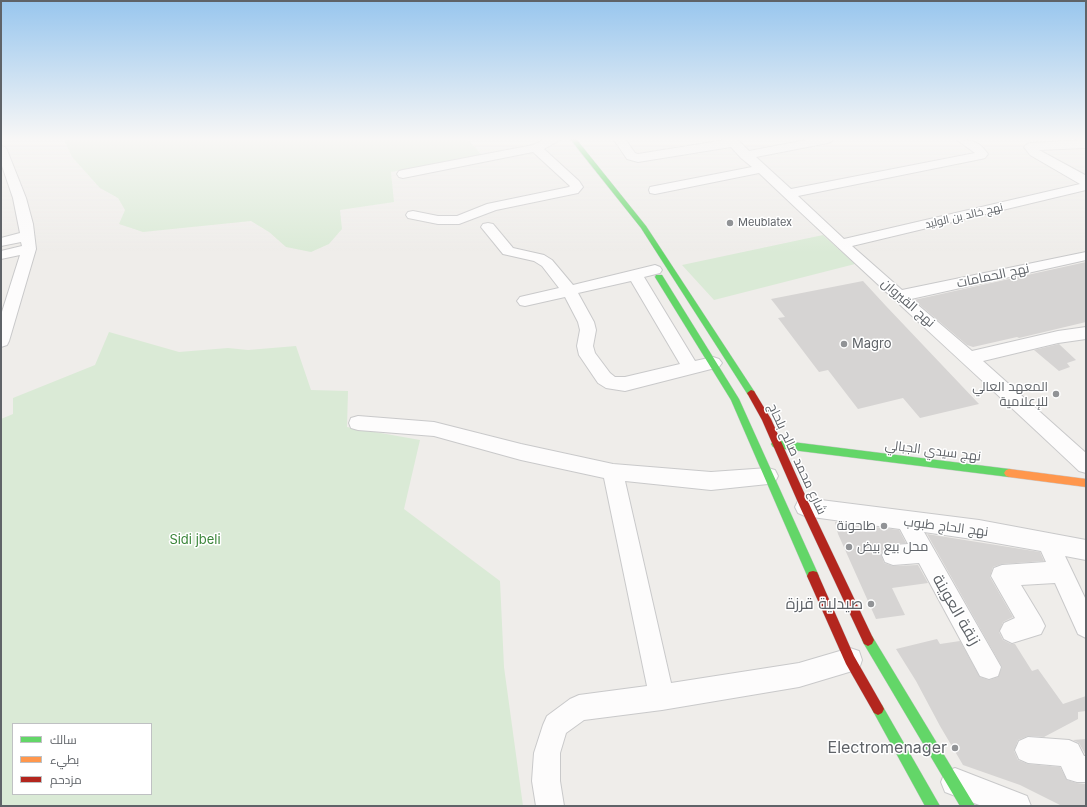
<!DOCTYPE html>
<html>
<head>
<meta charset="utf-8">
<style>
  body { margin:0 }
  #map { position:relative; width:1087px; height:807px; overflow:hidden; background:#efedea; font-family:Inter,Cairo,sans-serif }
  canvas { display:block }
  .frame { position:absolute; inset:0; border:2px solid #5f6368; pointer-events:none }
  .legend { position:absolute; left:12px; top:723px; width:140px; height:72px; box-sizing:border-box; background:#fff; border:1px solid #bfc1c3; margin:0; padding:5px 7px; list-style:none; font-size:12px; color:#5f6368 }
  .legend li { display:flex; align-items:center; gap:8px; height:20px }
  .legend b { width:20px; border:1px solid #bfc1c3 }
</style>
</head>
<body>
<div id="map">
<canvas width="1087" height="807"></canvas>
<div class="frame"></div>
<ul class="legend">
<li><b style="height:5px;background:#63d668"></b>سالك</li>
<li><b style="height:5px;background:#ff974d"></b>بطيء</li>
<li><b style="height:5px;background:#b3261e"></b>مزدحم</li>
</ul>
</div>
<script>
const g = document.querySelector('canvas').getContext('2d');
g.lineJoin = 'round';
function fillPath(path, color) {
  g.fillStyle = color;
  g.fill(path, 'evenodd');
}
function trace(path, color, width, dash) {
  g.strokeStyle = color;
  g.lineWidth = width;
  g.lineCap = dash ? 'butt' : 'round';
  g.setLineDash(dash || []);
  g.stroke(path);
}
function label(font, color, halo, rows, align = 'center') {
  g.font = font + ' Inter,Cairo,sans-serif';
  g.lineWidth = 3;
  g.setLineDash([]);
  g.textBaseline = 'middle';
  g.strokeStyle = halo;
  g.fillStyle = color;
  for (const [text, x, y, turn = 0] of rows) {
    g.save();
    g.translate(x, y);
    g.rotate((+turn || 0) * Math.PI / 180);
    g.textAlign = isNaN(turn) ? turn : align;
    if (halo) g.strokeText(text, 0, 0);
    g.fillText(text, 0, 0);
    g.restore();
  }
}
fillPath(new Path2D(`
  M 64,140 L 468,140 L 482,155 L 391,172 L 394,202 L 340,210 L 342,229 L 329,244 L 311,252 L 286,247 L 269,232 L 251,221 L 143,232 L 119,224 L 125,210 L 118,198 L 100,188 L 72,157 Z
  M 823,235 L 855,264 L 714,300 L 682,265 Z
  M 109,332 L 179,352 L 228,348 L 248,350 L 296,346 L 311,390 L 348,391 L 347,427 L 420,440 L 404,509 L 500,581 L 504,667 L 523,806 L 1,806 L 1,419 L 13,414 L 13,398 L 95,365 ZM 13,724 L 151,724 L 151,794 L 13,794 Z`), '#daead6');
fillPath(new Path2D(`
  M 1086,262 L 1086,322 L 1019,338 L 1017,337 L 973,347 L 967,345 L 914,300 Z
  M 863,281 L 886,306 L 979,404 L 920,418 L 903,398 L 858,409 L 828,370 L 819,372 L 778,318 L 785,317 L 771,299 Z
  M 1059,344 L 1076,360 L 1067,363 L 1070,367 L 1059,371 L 1034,350 Z
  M 835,522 L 899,530 L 906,543 L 893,544 L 884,547 L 881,554 L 884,563 L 893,566 L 918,565 L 928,583 L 892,588 L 905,615 L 876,619 L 838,534 Z
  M 927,534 L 1040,552 L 1044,561 L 1002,564 L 993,567 L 990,577 L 1013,617 L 1003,622 L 999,632 L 1003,640 L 1011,644 L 1015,644 L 1032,671 L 1038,669 L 1063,704 L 1086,696 L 1086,711 L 1078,712 L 1078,719 L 1044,737 L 1028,736 L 1018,740 L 1014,751 L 1018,760 L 1028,764 L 1060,767 L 1067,780 L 1077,783 L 1086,784 L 1086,806 L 1062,806 L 1020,785 L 963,765 L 940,726 L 916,681 L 896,649 L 937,639 L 940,644 L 960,641 L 980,677 L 989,680 L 998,677 L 1002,667 Z
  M 1086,739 L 1086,754 L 1085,754 L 1079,743 L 1073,740 Z`), '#d6d4d3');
const street = new Path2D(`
  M 543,140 L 560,140 L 544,149 L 579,181 L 583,187 L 578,193 L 496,210 L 459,224 L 438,224 L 408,218 L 406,215 L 408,212 L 413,211 L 438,216 L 457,216 L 487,204 L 569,187 L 570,186 L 533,152 L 403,178 L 399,177 L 397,174 L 399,171 L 403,170 L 533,145 Z
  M 614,140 L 626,140 L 635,153 L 638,154 L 725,140 L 738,140 L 749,151 L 806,140 L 834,140 L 828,143 L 756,157 L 791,189 L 975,153 L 957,140 C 972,140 979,141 988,154 L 985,158 L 981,159 L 798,196 L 844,239 L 1080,184 L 1030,155 L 1024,147 L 1026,145 L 1030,143 L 1086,140 L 1086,148 L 1039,150 L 1085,175 L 1086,190 L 852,246 L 902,290 L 1086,252 L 1086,260 L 911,299 L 972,351 L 1058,331 L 1086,327 L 1086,339 L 1058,343 L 983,361 L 1086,453 L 1086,473 L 1079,471 C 973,371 864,273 759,173 L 655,194 L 650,193 L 649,190 L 650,187 L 655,186 L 752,167 L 741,158 L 731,147 L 638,162 L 627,159 Z
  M 1,146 L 5,147 L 7,150 L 26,198 L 33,224 L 36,249 L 9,341 L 7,345 L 1,347 L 1,315 L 20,255 L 1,259 L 1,251 L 22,246 L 21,242 L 1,246 L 1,238 L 20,233 L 13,198 L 1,163 Z
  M 488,223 L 493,224 L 513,248 L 544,255 L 552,260 L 573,285 L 655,265 L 660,267 L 662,270 L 660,273 L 644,277 L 695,361 L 713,357 L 719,359 L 722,363 L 719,367 L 625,391 L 606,388 L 598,383 L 579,355 L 577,346 L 580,330 L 578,322 L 565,297 L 525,306 L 520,305 L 517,301 L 520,297 L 559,288 L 542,266 L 534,261 L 503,254 L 481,227 L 483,224 ZM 631,281 L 680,364 L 625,377 L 615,377 L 610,373 L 595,353 L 593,346 L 596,330 L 594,322 L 578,293 Z
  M 358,416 L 434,422 L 521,444 L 613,464 L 711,472 L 768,468 L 775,470 L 778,476 L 775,482 L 768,484 L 711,490 L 625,481 L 671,683 L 799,663 L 850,648 L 859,651 L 862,660 L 859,669 L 799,687 L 662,710 L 584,720 L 566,733 L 560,753 L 560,781 L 564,806 L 536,806 L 532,781 L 534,753 L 543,725 L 547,716 L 570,699 L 579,695 L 647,686 L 604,478 L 521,460 L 434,436 L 358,430 L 351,428 L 349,423 L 351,418 Z
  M 805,498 L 979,520 L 1086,540 L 1086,560 L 1065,556 L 1086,600 L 1086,638 L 1078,634 L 1055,583 L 1021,585 L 1041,618 L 1045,626 L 1041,634 L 1012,643 L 1004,639 L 1000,631 L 1004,623 L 1015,618 L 991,576 L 994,568 L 1002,565 L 1046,562 L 1041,551 L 979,540 L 924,532 L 1001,667 L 998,676 L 989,679 L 980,676 L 919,563 L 893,565 L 885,562 L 882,555 L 885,548 L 893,545 L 908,544 L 900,529 L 805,516 L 798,513 L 795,507 L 798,501 Z
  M 1028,737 L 1069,740 L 1078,744 L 1084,756 L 1086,756 L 1086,782 L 1077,782 L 1067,779 L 1061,766 L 1028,763 L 1019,759 L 1015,750 L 1019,741 Z
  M 955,768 L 1027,796 L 1031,806 L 982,806 L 945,792 L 941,782 L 945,772 Z`);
const fast = new Path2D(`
  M 571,140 L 577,140 L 646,226 L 754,391 L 755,393 L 754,395 L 748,395 L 641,228 Z
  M 656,275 L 662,275 L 739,399 L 819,576 L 817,580 L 813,581 L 809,580 L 731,400 L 655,277 Z
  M 776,440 L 1009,469 L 1012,470 L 1014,473 L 1012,476 L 1009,477 L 776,448 L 773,447 L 771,444 L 773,441 Z
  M 868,634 L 872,636 L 975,806 L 960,806 L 864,644 L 862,640 L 864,636 Z
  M 878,703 L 882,705 L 940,806 L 925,806 L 874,713 L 872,709 L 874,705 Z`);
const slow = new Path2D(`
  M 1009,469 L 1086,479 L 1086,487 L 1009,477 L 1006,476 L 1004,473 L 1006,470 Z`);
const jam = new Path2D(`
  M 751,390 L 754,391 L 771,419 L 810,506 L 872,636 L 874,640 L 872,644 L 868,646 L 864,644 L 800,507 L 762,420 L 747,393 Z
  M 813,571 L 817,572 L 854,656 L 882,705 L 884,709 L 882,713 L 878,715 L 874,713 L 846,664 L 807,576 L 809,572 Z`);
trace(street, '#c9c9ca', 2);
trace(fast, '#cacacb', 1);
trace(slow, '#cacacb', 1);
trace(jam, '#cacacb', 1);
fillPath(street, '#fdfcfc');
fillPath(fast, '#63d668');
fillPath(slow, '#ff974d');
fillPath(jam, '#b3261e');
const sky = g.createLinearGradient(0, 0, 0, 253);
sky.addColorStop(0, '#98c6ee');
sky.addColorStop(0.55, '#f8f7f6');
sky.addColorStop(1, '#f8f7f600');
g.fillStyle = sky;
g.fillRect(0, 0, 1087, 253);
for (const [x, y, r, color] of [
  [730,223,4,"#919396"],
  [844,344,4,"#919396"],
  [1056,394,4,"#919396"],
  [884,526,4,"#919396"],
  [849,547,4,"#919396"],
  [871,604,4,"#919396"],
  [955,748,4,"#919396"]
]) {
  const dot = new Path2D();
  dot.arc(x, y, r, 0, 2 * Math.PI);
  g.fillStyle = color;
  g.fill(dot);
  trace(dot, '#fff', 1.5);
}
label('11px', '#5f6368', '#fff', [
  ["نهج خالد بن الوليد",964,216,-13]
]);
label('11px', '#5f6368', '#fff', [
  ["Meublatex",738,223]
], 'left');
label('13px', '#5f6368', '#fff', [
  ["نهج الحمامات",993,276,-12],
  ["نهج القيروان",908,303,41],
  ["نهج سيدي الجبالي",933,451,7],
  ["شارع محمد صالح بلحاج",797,459,65],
  ["نهج الحاج طبوب",946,527,7]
]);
label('13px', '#5f6368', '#fff', [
  ["Magro",852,344],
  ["المعهد العالي",1048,387,"right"],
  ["للإعلامية",1048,402,"right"],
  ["طاحونة",876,526,"right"],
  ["محل بيع بيض",857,547]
], 'left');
label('13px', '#3a8539', '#fff', [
  ["Sidi jbeli",195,540]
]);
label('16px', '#5f6368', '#fff', [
  ["صيدلية قرزة",863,604],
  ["Electromenager",947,748]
], 'right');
label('16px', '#5f6368', '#fff', [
  ["زنقة العوينة",956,610,60]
]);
</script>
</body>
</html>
